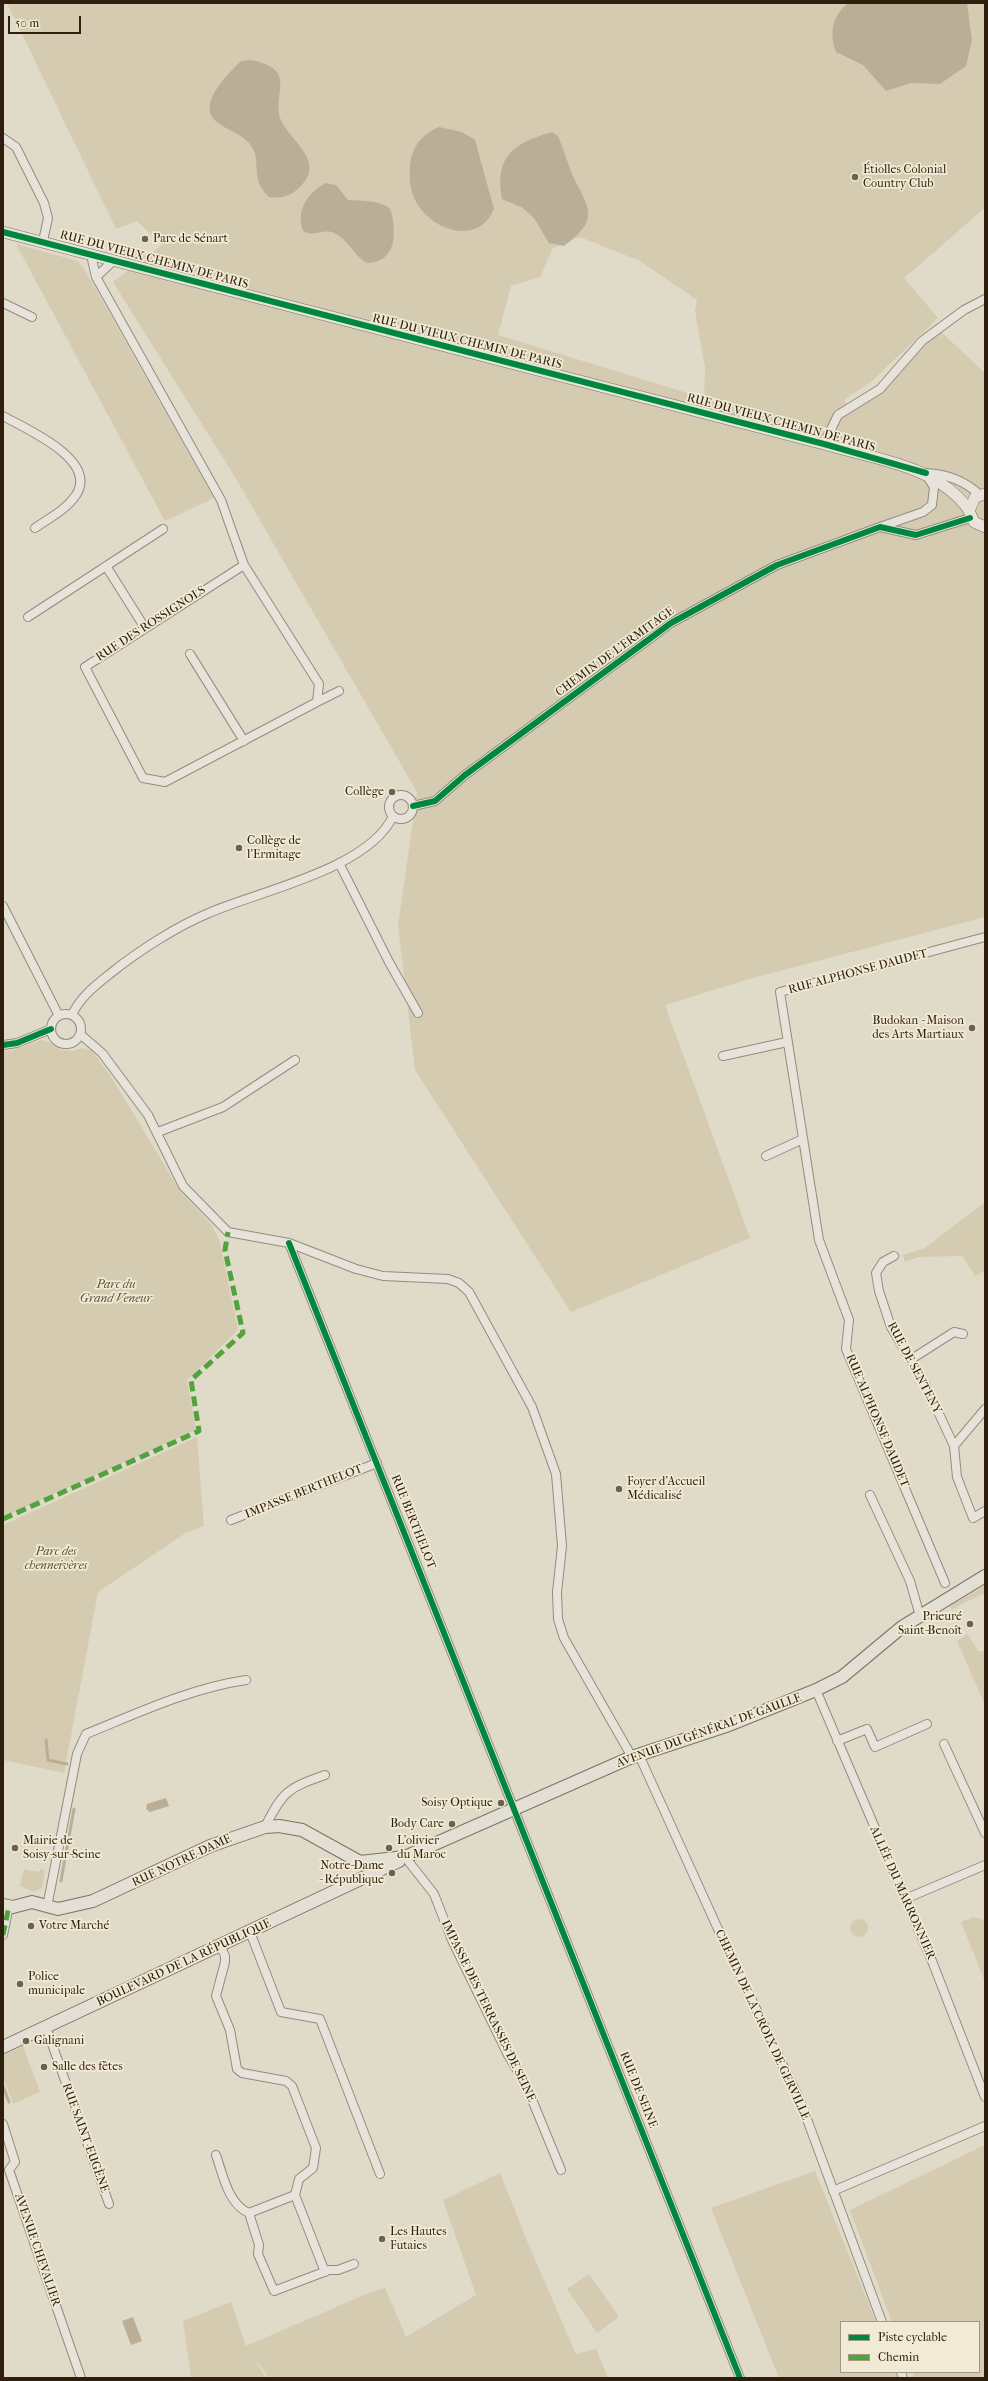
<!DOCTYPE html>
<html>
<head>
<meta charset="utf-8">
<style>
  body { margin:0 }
  #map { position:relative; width:988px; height:2381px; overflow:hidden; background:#e0dac8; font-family:"IM FELL French Canon",serif }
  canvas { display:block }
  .frame { position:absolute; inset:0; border:4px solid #2f1e0d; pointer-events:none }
  .legend { position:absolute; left:840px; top:2321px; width:140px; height:52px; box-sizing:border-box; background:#f1ead4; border:1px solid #a39884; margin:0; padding:5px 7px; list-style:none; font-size:12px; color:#2f1e0d }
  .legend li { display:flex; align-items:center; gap:8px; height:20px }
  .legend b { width:20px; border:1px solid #a39884 }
  .scale { position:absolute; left:8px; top:16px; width:73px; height:18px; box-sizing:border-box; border:2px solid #2f1e0d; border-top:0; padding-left:5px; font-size:12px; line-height:14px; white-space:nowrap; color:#2f1e0d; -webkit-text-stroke:3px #f1ead4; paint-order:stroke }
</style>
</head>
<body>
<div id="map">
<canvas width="988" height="2381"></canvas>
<div class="frame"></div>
<ul class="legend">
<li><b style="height:5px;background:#00873e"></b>Piste cyclable</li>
<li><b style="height:5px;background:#52a23e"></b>Chemin</li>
</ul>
<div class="scale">50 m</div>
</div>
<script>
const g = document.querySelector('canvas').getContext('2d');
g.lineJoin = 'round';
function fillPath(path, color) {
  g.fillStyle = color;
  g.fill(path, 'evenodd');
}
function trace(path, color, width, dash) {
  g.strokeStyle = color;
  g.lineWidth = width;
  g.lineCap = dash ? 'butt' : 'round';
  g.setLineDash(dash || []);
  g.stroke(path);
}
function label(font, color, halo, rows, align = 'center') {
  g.font = font + ' "IM FELL French Canon",serif';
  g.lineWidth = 3.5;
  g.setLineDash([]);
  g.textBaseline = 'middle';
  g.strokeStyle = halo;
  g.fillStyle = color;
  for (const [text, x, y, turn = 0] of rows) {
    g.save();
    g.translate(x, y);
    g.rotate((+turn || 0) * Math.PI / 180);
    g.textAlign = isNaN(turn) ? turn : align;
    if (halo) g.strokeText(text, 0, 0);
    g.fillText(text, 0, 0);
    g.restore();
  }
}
fillPath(new Path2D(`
  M 7,3 L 985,3 L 985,208 L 904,278 L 938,318 L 872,381 L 844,400 L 849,408 L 889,378 L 938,329 L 985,373 L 985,917 L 749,979 L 665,1005 L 750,1238 L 571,1312 L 415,1070 L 398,925 L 417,792 L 232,472 L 113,282 L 139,262 L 134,260 L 133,257 L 136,252 L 143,252 L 147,256 L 162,245 L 137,221 L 116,229 ZM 580,237 L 640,261 L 697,300 L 695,311 L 705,367 L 704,398 L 498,335 L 511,286 L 540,277 L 553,248 Z
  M 16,244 L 78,261 L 85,270 L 214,498 L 165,521 Z
  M 41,1040 L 47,1041 L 62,1050 L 73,1051 L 83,1048 L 92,1051 L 110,1075 L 180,1191 L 212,1225 L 220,1242 L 238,1330 L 187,1380 L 196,1430 L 3,1517 L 3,1051 L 14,1050 Z
  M 985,1202 L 985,1271 L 975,1276 L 962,1256 L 918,1257 L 905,1262 L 903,1255 L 925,1248 Z
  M 197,1437 L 204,1526 L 184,1534 L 98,1592 L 64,1773 L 3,1760 L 3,1525 Z
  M 985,1582 L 985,1593 L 952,1609 L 948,1605 Z
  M 968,1634 L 978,1651 L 985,1651 L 985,1705 L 957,1641 Z
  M 24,1869 L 39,1872 L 41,1869 L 45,1870 L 42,1888 L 34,1892 L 20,1886 Z
  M 973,1917 L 985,1920 L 985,1982 L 961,1922 Z
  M850 1928a9 9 0 1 1 18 0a9 9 0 1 1-18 0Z
  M 23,2046 L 40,2092 L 13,2104 L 3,2076 L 4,2055 Z
  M 985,2145 L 985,2378 L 914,2378 L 912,2372 L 979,2372 L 979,2322 L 892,2322 L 850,2210 Z
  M 815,2171 L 876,2322 L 841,2322 L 841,2372 L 895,2372 L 897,2378 L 779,2378 L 711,2208 Z
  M 500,2173 L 527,2241 L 576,2354 L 596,2349 L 608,2378 L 269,2378 L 252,2355 L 266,2378 L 191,2378 L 183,2321 L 231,2302 L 246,2346 L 371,2292 L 385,2288 L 406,2337 L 476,2295 L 443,2200 Z
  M 589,2274 L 619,2317 L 597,2333 L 567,2289 Z`), '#d4cbb1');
fillPath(new Path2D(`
  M 848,3 L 967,3 L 972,40 L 966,66 L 940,84 L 911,83 L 886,91 L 863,65 L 836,52 C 829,32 832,17 848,3 Z
  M 251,60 C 301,70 269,95 282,122 C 292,142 326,162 300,187 C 291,196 281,199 269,197 C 249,178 262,163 252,147 C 244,134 228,131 217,122 C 195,105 229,73 241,61 Z
  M 439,127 L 462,132 L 475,140 L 494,209 C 479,245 435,232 418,205 C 410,193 409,180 410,166 C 412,147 421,135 439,127 Z
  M 552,132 L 558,136 C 563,148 567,161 572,174 C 588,208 602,218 564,246 L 549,243 L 534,218 L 523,208 L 502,199 C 494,156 514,143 552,132 Z
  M 326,183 L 336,185 L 348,200 C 361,201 377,200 388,207 C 392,210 392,216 393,221 C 396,242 392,262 367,263 C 354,256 347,238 334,233 C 323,228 314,238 303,231 C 296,210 307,193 326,183 Z
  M 166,1798 L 169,1806 L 150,1812 L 146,1809 L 147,1804 Z
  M 133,2317 L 142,2341 L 131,2345 L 122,2321 Z`), '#baaf96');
trace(new Path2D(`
  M 46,1740 L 48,1760 L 67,1764
  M 61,1881 L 74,1809
  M 3,2086 L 9,2102`), '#baaf96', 3);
const street = new Path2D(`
  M 3,138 L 16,147 L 44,203 L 48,218 L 43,241
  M 91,255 L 96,277 L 221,500 L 244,565 L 319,684 L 317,702 L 165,782 L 143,778 L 85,667 L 244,565
  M 96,277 L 112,262
  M 3,303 L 32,317
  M 3,416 C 26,429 99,460 76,495 C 66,510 49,518 35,528
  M 824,444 L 838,415 L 880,389 L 922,341 L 964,310 L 985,299
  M 926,473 C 946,474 965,481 980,495
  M 880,527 L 923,512 L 932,505 L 934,487 L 927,476
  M 106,566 L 145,628
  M 28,617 L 163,529
  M 190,654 L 244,741
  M 317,702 L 339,691
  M389 807a12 12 0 1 1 24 0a12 12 0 1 1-24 0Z
  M 413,806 L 435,801 L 465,775 L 671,623 L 777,565 L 880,527 L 916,535 L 970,518
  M 339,863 L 389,962 L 418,1013
  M 3,906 L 59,1016
  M51 1029a15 15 0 1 1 30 0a15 15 0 1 1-30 0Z
  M 72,1015 C 80,997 96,985 111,973 C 137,952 177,926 209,913 C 259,891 369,869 393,816
  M 80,1034 L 102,1053 L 148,1115 L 183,1186 L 228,1232 L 289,1243 L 356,1269 L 383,1276 L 448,1279 L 459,1283 L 469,1292 L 532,1407 L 556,1474 L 562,1546 L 557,1592 L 558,1619 L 564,1638 L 632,1757
  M 3,1045 L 17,1043 L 51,1029
  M 723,1056 L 787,1042
  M 158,1132 L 223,1107 L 295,1060
  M 766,1156 L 803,1139
  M 289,1243 L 740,2378
  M 894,1256 L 883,1262 L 876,1273 L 879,1291 L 891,1327 L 926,1386 L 954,1446 L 957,1477 L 973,1518 L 985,1511
  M 910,1360 L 954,1332 L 963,1334
  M 954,1446 L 985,1409
  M 870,1495 L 910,1581 L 920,1616
  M 231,1520 L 377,1463
  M 945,1583 L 846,1349 L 849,1320 L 819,1240 L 780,992 L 985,937
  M 816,1690 L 932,1961 L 985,2097
  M 837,1741 L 867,1729 L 875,1747 L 927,1724
  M 944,1744 L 985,1833
  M 639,1755 L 718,1929 L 801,2103 L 882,2322
  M 265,1827 C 283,1791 288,1788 325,1775
  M 405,1857 L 434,1894 L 452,1940 L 508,2055 L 526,2085 L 561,2170
  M 905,1899 L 985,1865
  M 47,1907 L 77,1754 L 86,1734 C 138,1713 191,1688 246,1680
  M 250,1932 L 281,2012 L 320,2019 L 380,2174
  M 3,1935 L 9,1906
  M 46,2027 L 109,2204
  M 3,2124 L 15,2162 L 9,2170 L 81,2378
  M 216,2155 C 223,2175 228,2204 249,2213 L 295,2195 L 299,2179 L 313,2168 L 316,2148 L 292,2086 L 286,2081 L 242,2073 L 237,2069 L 230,2030 L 216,1996 L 225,1962 L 225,1956 L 220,1945
  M 833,2191 L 985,2126
  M 295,2195 L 325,2272
  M 249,2213 L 259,2245 L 258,2254 L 274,2291 L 329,2270 L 338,2270 L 354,2264
  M 901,2372 L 903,2378`);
const secondary = new Path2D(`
  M 3,232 L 824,444 C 874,459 937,465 969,510
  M 985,494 L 975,497 L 969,511 L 974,522 L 985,527`);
const primary = new Path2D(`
  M 3,1905 L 13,1907 L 32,1902 L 58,1909 L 93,1901 L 210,1846 L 265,1827 L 279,1826 L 302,1830 L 360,1862 L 405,1857 L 632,1757 L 729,1725 L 816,1690 L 842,1677 L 902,1627 L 985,1576
  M 3,2047 L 399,1861`);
trace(street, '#928c80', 10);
trace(secondary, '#797367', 12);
trace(primary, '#797367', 14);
trace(street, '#e7e3da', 8);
trace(secondary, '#e7e3da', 11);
trace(primary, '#e3dfd4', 12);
trace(new Path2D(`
  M 3,1519 L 199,1431 L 191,1380 L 243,1333 L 225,1250 L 228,1232
  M 3,1935 L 9,1906`), '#52a23e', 5, [10, 5]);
trace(new Path2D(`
  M 3,232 L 824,444 L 926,473
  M 413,806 L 435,801 L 465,775 L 671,623 L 777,565 L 880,527 L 916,535 L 970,518
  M 3,1045 L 17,1043 L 51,1029
  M 289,1243 L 740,2378`), '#00873e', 6);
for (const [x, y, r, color] of [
  [855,177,4,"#6d604e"],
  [145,239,4,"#6d604e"],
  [392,792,4,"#6d604e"],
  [239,848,4,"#6d604e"],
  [972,1028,4,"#6d604e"],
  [619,1489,4,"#6d604e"],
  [970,1624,4,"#6d604e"],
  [501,1803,4,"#6d604e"],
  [452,1824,4,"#6d604e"],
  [15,1848,4,"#6d604e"],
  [389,1848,4,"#6d604e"],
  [392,1873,4,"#6d604e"],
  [31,1926,4,"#6d604e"],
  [20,1984,4,"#6d604e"],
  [26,2041,4,"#6d604e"],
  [44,2067,4,"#6d604e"],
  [382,2239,4,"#6d604e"]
]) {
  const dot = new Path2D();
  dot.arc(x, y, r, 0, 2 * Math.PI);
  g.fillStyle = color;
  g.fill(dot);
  trace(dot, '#f1ead4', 1.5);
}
label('12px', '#2f1e0d', '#f1ead4', [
  ["Étiolles Colonial",863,170],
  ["Country Club",863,184],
  ["Parc de Sénart",153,239],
  ["Collège",384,792,"right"],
  ["Collège de",247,841],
  ["l'Ermitage",247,855],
  ["Budokan - Maison",964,1021,"right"],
  ["des Arts Martiaux",964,1035,"right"],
  ["Foyer d’Accueil",627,1482],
  ["Médicalisé",627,1496],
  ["Prieuré",962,1617,"right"],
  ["Saint-Benoît",962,1631,"right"],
  ["Soisy Optique",493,1803,"right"],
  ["Body Care",444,1824,"right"],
  ["Mairie de",23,1841],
  ["Soisy-sur-Seine",23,1855],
  ["L'olivier",397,1841],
  ["du Maroc",397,1855],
  ["Notre-Dame",384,1866,"right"],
  ["- République",384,1880,"right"],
  ["Votre Marché",39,1926],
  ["Police",28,1977],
  ["municipale",28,1991],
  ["Galignani",34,2041],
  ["Salle des fêtes",52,2067],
  ["Les Hautes",390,2232],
  ["Futaies",390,2246]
], 'left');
label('12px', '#2f1e0d', '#f1ead4', [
  ["RUE DU VIEUX CHEMIN DE PARIS",154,260,15],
  ["RUE DU VIEUX CHEMIN DE PARIS",467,342,14],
  ["RUE DU VIEUX CHEMIN DE PARIS",781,423,15],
  ["RUE DES ROSSIGNOLS",151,624,-33],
  ["CHEMIN DE L'ERMITAGE",615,652,-36],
  ["RUE ALPHONSE DAUDET",858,972,-15],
  ["RUE DE SENTENY",914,1368,62],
  ["RUE ALPHONSE DAUDET",877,1421,67],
  ["IMPASSE BERTHELOT",304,1492,-22],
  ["RUE BERTHELOT",413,1522,68],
  ["AVENUE DU GÉNÉRAL DE GAULLE",709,1731,-20],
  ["RUE NOTRE-DAME",182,1861,-25],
  ["ALLÉE DU MARRONNIER",902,1893,66],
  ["BOULEVARD DE LA RÉPUBLIQUE",184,1963,-25],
  ["IMPASSE DES TERRASSES DE SEINE",488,2011,64],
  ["CHEMIN DE LA CROIX DE GERVILLE",762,2025,65],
  ["RUE DE SEINE",638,2090,68],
  ["RUE SAINT-EUGÈNE",85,2138,70],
  ["AVENUE CHEVALIER",37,2250,71]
]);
label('italic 12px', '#5e4e39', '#f1ead4', [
  ["Parc du",116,1285],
  ["Grand Veneur",116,1299],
  ["Parc des",56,1552],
  ["chenneivères",56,1566]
]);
</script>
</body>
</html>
